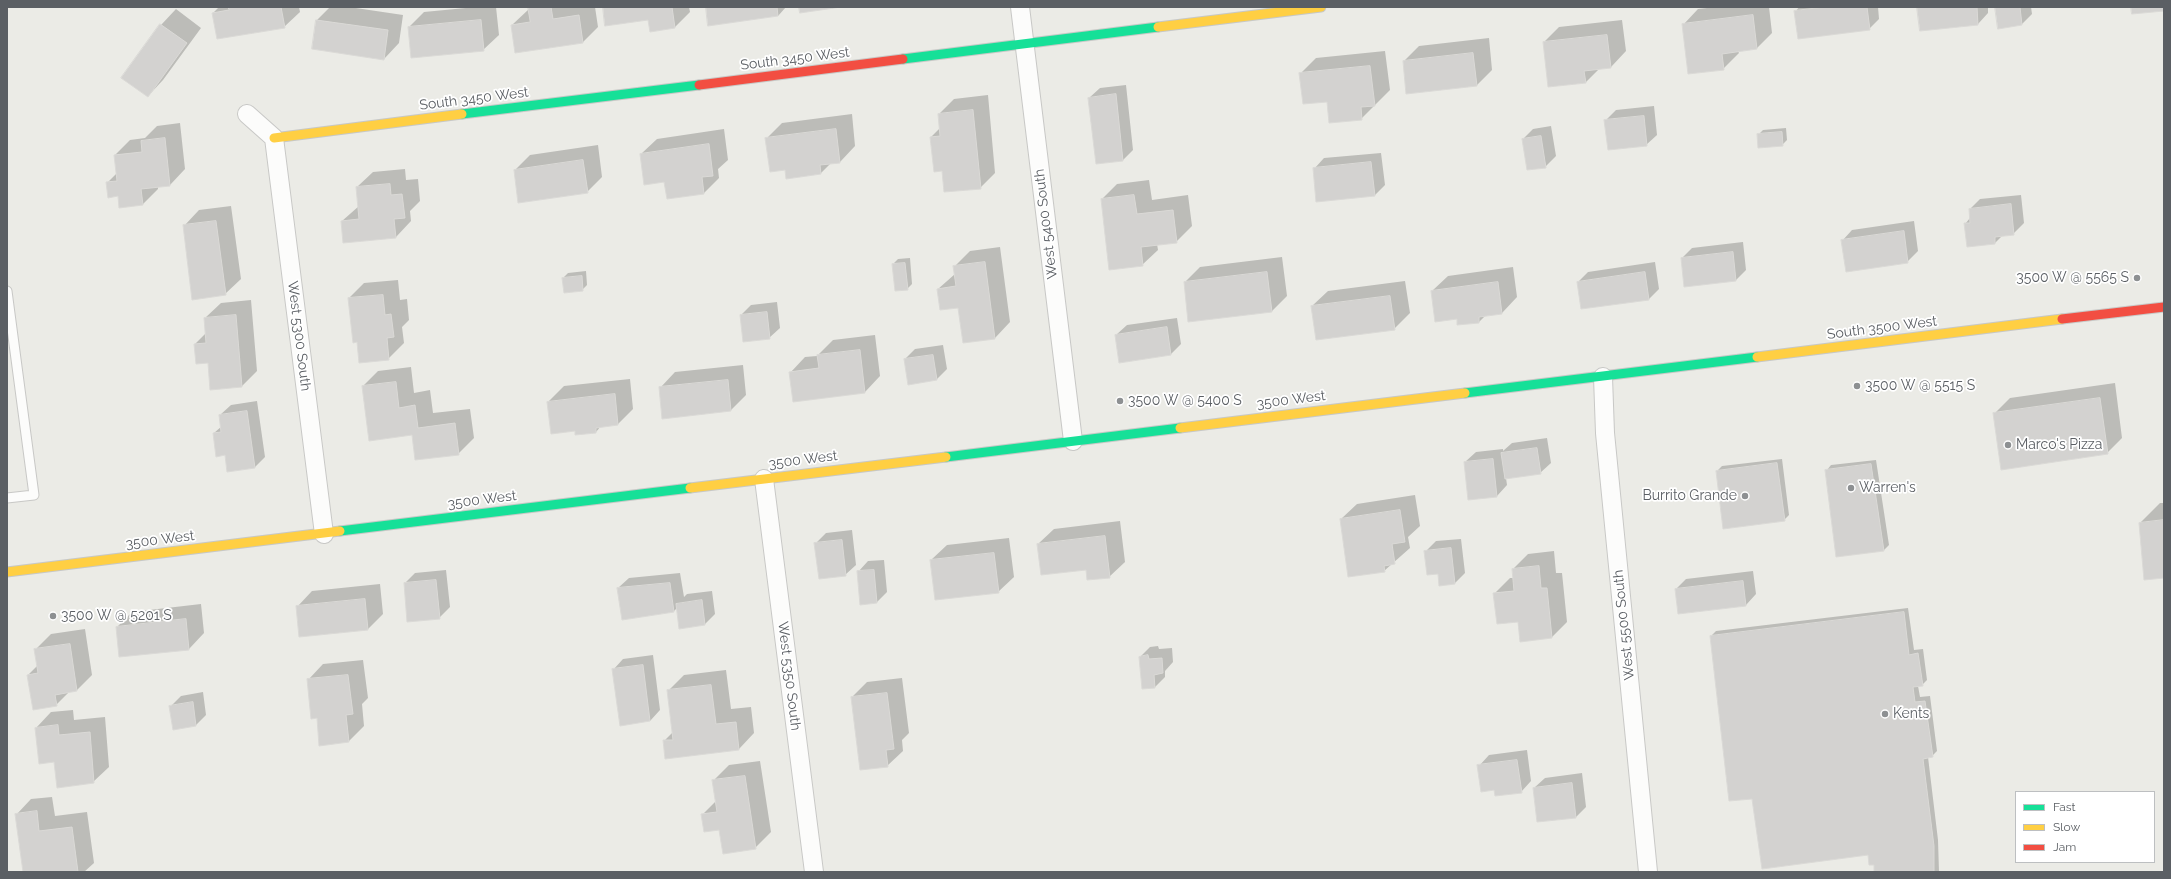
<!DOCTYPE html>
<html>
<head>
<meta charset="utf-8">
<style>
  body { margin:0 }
  #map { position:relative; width:2171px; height:879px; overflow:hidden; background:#ebebe6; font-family:Raleway,sans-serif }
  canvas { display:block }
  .frame { position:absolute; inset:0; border:8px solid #5b5f64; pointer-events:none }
  .legend { position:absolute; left:2015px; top:791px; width:140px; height:72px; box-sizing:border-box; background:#fff; border:1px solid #bdbfc1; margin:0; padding:5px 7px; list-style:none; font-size:12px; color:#5b5f64 }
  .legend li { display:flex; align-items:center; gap:8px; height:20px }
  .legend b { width:20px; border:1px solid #bdbfc1 }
</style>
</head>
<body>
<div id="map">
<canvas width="2171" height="879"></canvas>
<div class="frame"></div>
<ul class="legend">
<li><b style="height:5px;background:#16e098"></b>Fast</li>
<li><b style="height:5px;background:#ffcf43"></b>Slow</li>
<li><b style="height:5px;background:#f24e42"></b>Jam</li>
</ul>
</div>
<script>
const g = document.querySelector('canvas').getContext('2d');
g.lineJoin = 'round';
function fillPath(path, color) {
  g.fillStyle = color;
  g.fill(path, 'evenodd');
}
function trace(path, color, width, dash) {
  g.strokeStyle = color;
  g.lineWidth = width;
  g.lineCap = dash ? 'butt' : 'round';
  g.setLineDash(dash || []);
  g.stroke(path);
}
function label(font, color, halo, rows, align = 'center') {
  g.font = font + ' Raleway,sans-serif';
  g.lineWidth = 3.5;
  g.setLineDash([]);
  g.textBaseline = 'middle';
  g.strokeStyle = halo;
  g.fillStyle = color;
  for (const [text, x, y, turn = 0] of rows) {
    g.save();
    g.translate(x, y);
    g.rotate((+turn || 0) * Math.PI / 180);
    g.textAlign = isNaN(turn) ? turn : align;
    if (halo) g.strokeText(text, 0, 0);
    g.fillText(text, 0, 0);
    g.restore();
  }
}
fillPath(new Path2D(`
  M 219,7 L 299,7 L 300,12 L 284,27 L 213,13 Z
  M 330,7 L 349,7 L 403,15 L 399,43 L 384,59 L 313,48 L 317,20 Z
  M 476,7 L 496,7 L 499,35 L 483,50 L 409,27 L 424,12 Z
  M 529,7 L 595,7 L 598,27 L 583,42 L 516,52 L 512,25 L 529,9 Z
  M 604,7 L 689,7 L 690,12 L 675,27 Z
  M 707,7 L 786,7 L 778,16 Z
  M 1716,7 L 1769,7 L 1772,33 L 1757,48 L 1738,51 L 1739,53 L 1723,69 L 1683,25 L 1698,9 Z
  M 1799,7 L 1878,7 L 1879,19 L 1869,29 L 1796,11 Z
  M 1918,7 L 1988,7 L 1988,13 L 1978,24 L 1921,30 Z
  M 1996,7 L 2031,7 L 2032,14 L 2022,24 Z
  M 176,9 L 201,28 L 163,80 L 148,96 L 161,25 Z
  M 1622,20 L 1626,51 L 1611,67 L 1600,68 L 1586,82 L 1544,42 L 1559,27 Z
  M 1489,38 L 1492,70 L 1477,85 L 1404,61 L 1419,46 Z
  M 1385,51 L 1390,90 L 1361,119 L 1327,101 L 1300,74 L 1316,58 Z
  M 1126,85 L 1133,150 L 1123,160 L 1089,98 L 1100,88 Z
  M 988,95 L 995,173 L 980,188 L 943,170 L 931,137 L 940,128 L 939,114 L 954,99 Z
  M 1654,106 L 1657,135 L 1646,145 L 1606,120 L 1616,110 Z
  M 852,114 L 855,146 L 840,162 L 831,163 L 821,173 L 786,169 L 767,138 L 782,123 Z
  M 180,123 L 185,169 L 170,185 L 158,186 L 158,189 L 143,204 L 120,207 L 119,195 L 107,183 L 117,173 L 115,155 L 130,140 L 145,138 L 157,126 Z
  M 1551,126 L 1556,156 L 1545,167 L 1523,139 L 1533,129 Z
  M 1786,128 L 1787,140 L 1782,145 L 1758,135 L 1763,130 Z
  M 724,129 L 728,160 L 718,169 L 719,178 L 704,193 L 665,181 L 641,154 L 657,139 Z
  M 598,145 L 602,177 L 587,192 L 515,170 L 530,155 Z
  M 1381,153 L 1385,185 L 1375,195 L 1314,169 L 1324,158 Z
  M 405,169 L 406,180 L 418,179 L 420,201 L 410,211 L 411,221 L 396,237 L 342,221 L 359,206 L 357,187 L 373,172 Z
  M 1149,180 L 1152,200 L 1188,195 L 1192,226 L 1176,242 L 1157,244 L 1158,250 L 1142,265 L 1102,199 L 1117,184 Z
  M 2021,195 L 2024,223 L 2013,234 L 2003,235 L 1995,243 L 1965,224 L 1970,218 L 1970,209 L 1980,199 Z
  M 231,206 L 241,279 L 225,294 L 184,226 L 199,210 Z
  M 1914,221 L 1918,251 L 1907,262 L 1842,241 L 1852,230 Z
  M 1743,242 L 1746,270 L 1736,280 L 1682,258 L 1692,248 Z
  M 1000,247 L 1010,322 L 995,338 L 938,289 L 955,274 L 954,267 L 970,251 Z
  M 1282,257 L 1287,296 L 1272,311 L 1185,282 L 1200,267 Z
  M 910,258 L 912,284 L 907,289 L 893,264 L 898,259 Z
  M 1655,262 L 1659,289 L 1649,299 L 1578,282 L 1588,272 Z
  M 1513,267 L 1517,297 L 1502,313 L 1486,315 L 1479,322 L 1458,318 L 1432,291 L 1448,276 Z
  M 586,271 L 587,285 L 582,290 L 563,278 L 568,273 Z
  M 398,280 L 400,300 L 407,299 L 409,320 L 402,327 L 404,343 L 388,359 L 358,341 L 349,298 L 364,283 Z
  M 1405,281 L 1410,313 L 1394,329 L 1312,306 L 1328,291 Z
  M 251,300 L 257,371 L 242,386 L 209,361 L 195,344 L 206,333 L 205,318 L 221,303 Z
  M 777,302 L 780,328 L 769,338 L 741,315 L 751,305 Z
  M 1177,318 L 1181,344 L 1171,354 L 1120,362 L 1116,335 L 1127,325 Z
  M 875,335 L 880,376 L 865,392 L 790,373 L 805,357 L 817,356 L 833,340 Z
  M 943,345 L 947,369 L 936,380 L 905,359 L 915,349 Z
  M 743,365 L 746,395 L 731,410 L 660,388 L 675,372 Z
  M 411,367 L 414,393 L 430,390 L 433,413 L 470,409 L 474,438 L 458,454 L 413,434 L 363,386 L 378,371 Z
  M 630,379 L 633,409 L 618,424 L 601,426 L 596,432 L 576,430 L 548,402 L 564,386 Z
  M 2115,383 L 2122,438 L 2107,453 L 1994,414 L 2010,398 Z
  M 257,401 L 265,457 L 255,467 L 226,454 L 214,433 L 222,426 L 220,415 L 231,405 Z
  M 1547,438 L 1551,463 L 1540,473 L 1506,478 L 1507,485 L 1497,496 L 1469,499 L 1465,462 L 1476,452 L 1503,449 L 1503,451 L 1512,443 Z
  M 1782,459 L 1789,515 L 1784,520 L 1717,471 L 1722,466 Z
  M 1876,460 L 1889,545 L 1884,550 L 1827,470 L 1831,465 Z
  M 1415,495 L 1420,526 L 1408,537 L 1410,548 L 1384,571 L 1341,519 L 1357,504 Z
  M 2160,503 L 2164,503 L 2164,577 L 2140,523 Z
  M 1120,521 L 1125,562 L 1109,577 L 1087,569 L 1038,544 L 1054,529 Z
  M 852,530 L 856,565 L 845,575 L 816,543 L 826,533 Z
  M 1009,538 L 1014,577 L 998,592 L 931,560 L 947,545 Z
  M 1461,539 L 1465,573 L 1455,583 L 1439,572 L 1425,552 L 1436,541 Z
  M 1554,551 L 1556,573 L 1562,573 L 1567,622 L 1552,637 L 1520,640 L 1518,621 L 1494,594 L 1510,578 L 1514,578 L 1513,569 L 1528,554 Z
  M 884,560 L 887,592 L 877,602 L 861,604 L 858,572 L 868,561 Z
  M 446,570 L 450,607 L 439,618 L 405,583 L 415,573 Z
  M 1753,571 L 1756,594 L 1746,605 L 1676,589 L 1686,579 Z
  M 680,573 L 684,597 L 687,594 L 712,591 L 715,614 L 705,624 L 677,608 L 674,611 L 623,619 L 618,588 L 629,578 Z
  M 380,584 L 383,614 L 368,629 L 297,607 L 312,591 Z
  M 201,604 L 204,633 L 189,649 L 117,627 L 132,612 Z
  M 1908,608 L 1914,650 L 1923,649 L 1927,680 L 1922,685 L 1918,686 L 1920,697 L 1930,696 L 1937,751 L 1932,756 L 1928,757 L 1938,840 L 1939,872 L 1875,872 L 1875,864 L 1869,854 L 1752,798 L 1711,636 L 1716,631 Z
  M 85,629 L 92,675 L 77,690 L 70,691 L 56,705 L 28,675 L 38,665 L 35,650 L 51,634 Z
  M 1158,646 L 1159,649 L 1172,648 L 1173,662 L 1165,671 L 1165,677 L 1155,687 L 1140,657 L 1150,647 Z
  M 653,655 L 660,710 L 650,721 L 613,670 L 623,659 Z
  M 363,660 L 368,698 L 362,704 L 364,726 L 349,741 L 308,680 L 323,664 Z
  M 726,670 L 731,709 L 751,707 L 754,733 L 739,749 L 664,741 L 673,732 L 668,691 L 684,675 Z
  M 902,678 L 909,733 L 902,740 L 903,751 L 887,766 L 852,697 L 867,682 Z
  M 203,692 L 206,715 L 196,725 L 171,706 L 181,696 Z
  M 73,710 L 74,720 L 105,717 L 109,767 L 93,782 L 54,761 L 40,763 L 36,728 L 51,712 Z
  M 1527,750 L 1531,781 L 1521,792 L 1495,789 L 1479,766 L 1489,755 Z
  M 760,761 L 771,832 L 755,848 L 720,829 L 702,815 L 716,801 L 713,781 L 729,765 Z
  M 1582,773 L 1586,807 L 1576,817 L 1534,788 L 1545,778 Z
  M 52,797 L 55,816 L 87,812 L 94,863 L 84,872 L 24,872 L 16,815 L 31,799 Z
  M 1326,871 L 1331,872 L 1315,872 L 1316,872 Z`), '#0003');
const building = new Path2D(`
  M 228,7 L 281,7 L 285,28 L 217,39 L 212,13 L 229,10 Z
  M 528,7 L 551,7 L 553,19 L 579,15 L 583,43 L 515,53 L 511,25 L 530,22 Z
  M 603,7 L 672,7 L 675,28 L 650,32 L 648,20 L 605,26 Z
  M 706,7 L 777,7 L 778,16 L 708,26 Z
  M 799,7 L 841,7 L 800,13 Z
  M 1825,7 L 1867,7 L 1870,30 L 1798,39 L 1794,11 Z
  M 1917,7 L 1977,7 L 1978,25 L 1920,31 Z
  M 1995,7 L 2020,7 L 2022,25 L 1998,29 Z
  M 2131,7 L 2164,7 L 2164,11 L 2132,14 Z
  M 1753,15 L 1757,49 L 1722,54 L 1724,70 L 1688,74 L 1682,24 Z
  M 316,20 L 388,30 L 384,60 L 312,49 Z
  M 481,20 L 484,51 L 411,58 L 408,27 Z
  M 160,24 L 187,43 L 148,97 L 121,78 Z
  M 1607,35 L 1611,68 L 1584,71 L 1586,83 L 1548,87 L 1543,42 Z
  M 1473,53 L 1477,86 L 1406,94 L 1403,61 Z
  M 1370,66 L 1375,106 L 1361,107 L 1362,120 L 1329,123 L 1327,102 L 1303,104 L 1299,73 Z
  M 1116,94 L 1123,161 L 1096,164 L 1088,98 Z
  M 973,110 L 981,189 L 944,192 L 942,171 L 934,172 L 930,137 L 940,136 L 938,114 Z
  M 1644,116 L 1647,146 L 1608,150 L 1604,120 Z
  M 836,129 L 840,163 L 820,165 L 821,174 L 786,179 L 785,170 L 770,172 L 765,138 Z
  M 1782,132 L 1783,146 L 1758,148 L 1757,134 Z
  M 1541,136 L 1546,168 L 1527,170 L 1522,139 Z
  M 165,138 L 170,186 L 141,189 L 143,205 L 119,208 L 118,196 L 108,198 L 106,182 L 117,181 L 114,155 L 142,152 L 141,141 Z
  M 709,144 L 713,176 L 702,177 L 704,194 L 667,199 L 664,182 L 644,185 L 640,154 Z
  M 583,160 L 588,193 L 518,203 L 514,170 Z
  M 1371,162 L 1375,196 L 1316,202 L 1313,168 Z
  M 390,184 L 391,195 L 402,194 L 405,218 L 394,219 L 396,238 L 343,243 L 341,221 L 359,219 L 356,187 Z
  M 1134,195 L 1137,214 L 1173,210 L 1177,243 L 1141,247 L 1143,266 L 1109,270 L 1101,199 Z
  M 2011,204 L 2014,235 L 1995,237 L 1995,244 L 1967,247 L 1964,223 L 1970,223 L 1969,209 Z
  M 216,221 L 226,295 L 192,300 L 183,225 Z
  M 1904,231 L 1908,263 L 1846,272 L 1841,240 Z
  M 1733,252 L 1736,281 L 1684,287 L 1681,258 Z
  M 985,262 L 995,339 L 963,343 L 958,308 L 940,310 L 937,289 L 956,286 L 953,266 Z
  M 905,263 L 908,290 L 895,291 L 892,264 Z
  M 1267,272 L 1272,312 L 1188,322 L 1184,282 Z
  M 1645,272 L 1649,300 L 1581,309 L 1577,282 Z
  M 582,276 L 583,291 L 564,293 L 562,278 Z
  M 1498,282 L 1502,314 L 1479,317 L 1479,323 L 1457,325 L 1457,319 L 1435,322 L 1431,291 Z
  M 383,295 L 385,315 L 391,314 L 394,337 L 387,338 L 389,360 L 359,363 L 357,342 L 353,343 L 348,298 Z
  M 1390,296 L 1395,330 L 1316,340 L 1311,306 Z
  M 767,312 L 770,339 L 743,342 L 740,315 Z
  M 236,315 L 242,387 L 210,390 L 208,363 L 196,364 L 194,344 L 206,343 L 204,318 Z
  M 1167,327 L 1171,355 L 1119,363 L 1115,335 Z
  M 860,350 L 865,393 L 793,402 L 789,372 L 819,368 L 817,355 Z
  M 933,355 L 937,380 L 908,385 L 904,359 Z
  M 728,380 L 731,411 L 662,419 L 659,387 Z
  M 396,382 L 399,408 L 415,405 L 418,428 L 455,423 L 459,455 L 415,460 L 412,435 L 369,441 L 362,386 Z
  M 615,394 L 618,425 L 596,428 L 596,433 L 575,435 L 575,431 L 551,434 L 547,402 Z
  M 2100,398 L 2108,454 L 2001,470 L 1993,413 Z
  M 247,411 L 255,468 L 227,472 L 225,455 L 216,457 L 213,433 L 221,432 L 219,415 Z
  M 1537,448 L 1541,474 L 1505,479 L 1501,453 Z
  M 1493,459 L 1497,497 L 1468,500 L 1464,462 Z
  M 1777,463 L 1785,521 L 1723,529 L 1716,471 Z
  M 1871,464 L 1884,551 L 1836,557 L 1825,470 Z
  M 1400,510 L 1405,542 L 1392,544 L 1395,564 L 1384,566 L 1385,572 L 1348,577 L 1340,519 Z
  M 2164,520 L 2164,578 L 2144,580 L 2139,523 Z
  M 1105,536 L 1110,578 L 1087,580 L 1086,570 L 1041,575 L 1037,544 Z
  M 842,540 L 846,576 L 819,579 L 814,543 Z
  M 1451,548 L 1455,584 L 1439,586 L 1438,574 L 1427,575 L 1424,551 Z
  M 994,553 L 999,593 L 935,600 L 930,560 Z
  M 1539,566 L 1541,588 L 1547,588 L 1552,638 L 1520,642 L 1518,622 L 1497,624 L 1493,593 L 1514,591 L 1512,569 Z
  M 874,570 L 877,603 L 860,605 L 857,571 Z
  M 436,580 L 440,619 L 407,622 L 404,583 Z
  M 1743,581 L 1746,606 L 1678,614 L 1675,589 Z
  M 670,583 L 674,612 L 622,620 L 617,588 Z
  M 365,599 L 368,630 L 299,637 L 296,606 Z
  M 702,600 L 705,625 L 679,629 L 676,604 Z
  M 1904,612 L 1909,655 L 1918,653 L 1923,686 L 1913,687 L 1915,702 L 1925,701 L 1933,757 L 1923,759 L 1934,846 L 1934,872 L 1874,872 L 1874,865 L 1869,865 L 1868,855 L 1762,869 L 1752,799 L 1729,801 L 1710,636 Z
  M 186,619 L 189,650 L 119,657 L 116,627 Z
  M 70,644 L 77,691 L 55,695 L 57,706 L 33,710 L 27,675 L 38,673 L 34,649 Z
  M 1148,655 L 1149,659 L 1162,658 L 1163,673 L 1154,675 L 1155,688 L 1142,689 L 1139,657 Z
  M 643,665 L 650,721 L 620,726 L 612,669 Z
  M 348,675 L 353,714 L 346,715 L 349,742 L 319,746 L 317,718 L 311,719 L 307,679 Z
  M 711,685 L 716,724 L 736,722 L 739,750 L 665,759 L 663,740 L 673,740 L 667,690 Z
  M 887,693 L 894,749 L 886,750 L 888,767 L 860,770 L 851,697 Z
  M 193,702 L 196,726 L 173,730 L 169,706 Z
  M 58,725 L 59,735 L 90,732 L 94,783 L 57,788 L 54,762 L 39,764 L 35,728 Z
  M 1517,760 L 1522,793 L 1495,796 L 1494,790 L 1481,792 L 1477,765 Z
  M 745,776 L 756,849 L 723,854 L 719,830 L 704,832 L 701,814 L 717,812 L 712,780 Z
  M 1572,783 L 1576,818 L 1537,822 L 1533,788 Z
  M 37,811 L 39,831 L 72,827 L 78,872 L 23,872 L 15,814 Z`);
fillPath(building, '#d3d2d0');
trace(building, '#dad9d6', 1);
const lane = new Path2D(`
  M 7,291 L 34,495 L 7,498`);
const street = new Path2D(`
  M 1020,7 L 1073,441
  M 247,114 L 274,138 L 324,534
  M 1603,377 L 1605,433 L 1648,872
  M 764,479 L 814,872`);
const fast = new Path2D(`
  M 903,59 L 1158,27
  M 462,114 L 699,85
  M 1465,393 L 1757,357
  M 946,457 L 1180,428
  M 340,531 L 690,488`);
const slow = new Path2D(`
  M 1158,27 L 1321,7
  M 274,138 L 462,114
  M 1757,357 L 2062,319
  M 1180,428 L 1465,393
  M 690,488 L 946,457
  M 7,572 L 340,531`);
const jam = new Path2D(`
  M 699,85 L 903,59
  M 2062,319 L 2164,307`);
trace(lane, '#c8c8c6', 11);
trace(street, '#c8c8c6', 20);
trace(fast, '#c7c8c6', 11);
trace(slow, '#c7c8c6', 11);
trace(jam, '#c7c8c6', 11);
trace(lane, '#fcfcfb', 9);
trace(street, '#fcfcfb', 18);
trace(fast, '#16e098', 9);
trace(slow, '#ffcf43', 9);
trace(jam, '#f24e42', 9);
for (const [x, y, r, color] of [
  [2137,278,4,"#8d9092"],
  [1857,386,4,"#8d9092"],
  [1120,401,4,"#8d9092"],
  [2008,445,4,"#8d9092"],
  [1851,488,4,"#8d9092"],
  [1745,496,4,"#8d9092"],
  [53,616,4,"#8d9092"],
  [1885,714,4,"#8d9092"]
]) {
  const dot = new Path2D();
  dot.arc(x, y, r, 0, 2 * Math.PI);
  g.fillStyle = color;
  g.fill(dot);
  trace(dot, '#fff', 1.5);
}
label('14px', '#5b5f64', '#fff', [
  ["South 3450 West",795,59,-7],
  ["South 3450 West",474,99,-7],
  ["West 5400 South",1046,224,-97],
  ["South 3500 West",1882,328,-7],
  ["West 5300 South",299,336,83],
  ["3500 West",1291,400,-7],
  ["3500 West",803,460,-7],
  ["3500 West",482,500,-7],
  ["3500 West",160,540,-7],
  ["West 5500 South",1624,625,-96],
  ["West 5350 South",789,676,83]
]);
label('14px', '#5b5f64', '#fff', [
  ["3500 W @ 5565 S",2129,278,"right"],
  ["3500 W @ 5515 S",1865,386],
  ["3500 W @ 5400 S",1128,401],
  ["Marco's Pizza",2016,445],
  ["Warren's",1859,488],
  ["Burrito Grande",1737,496,"right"],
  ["3500 W @ 5201 S",61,616],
  ["Kents",1893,714]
], 'left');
</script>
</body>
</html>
